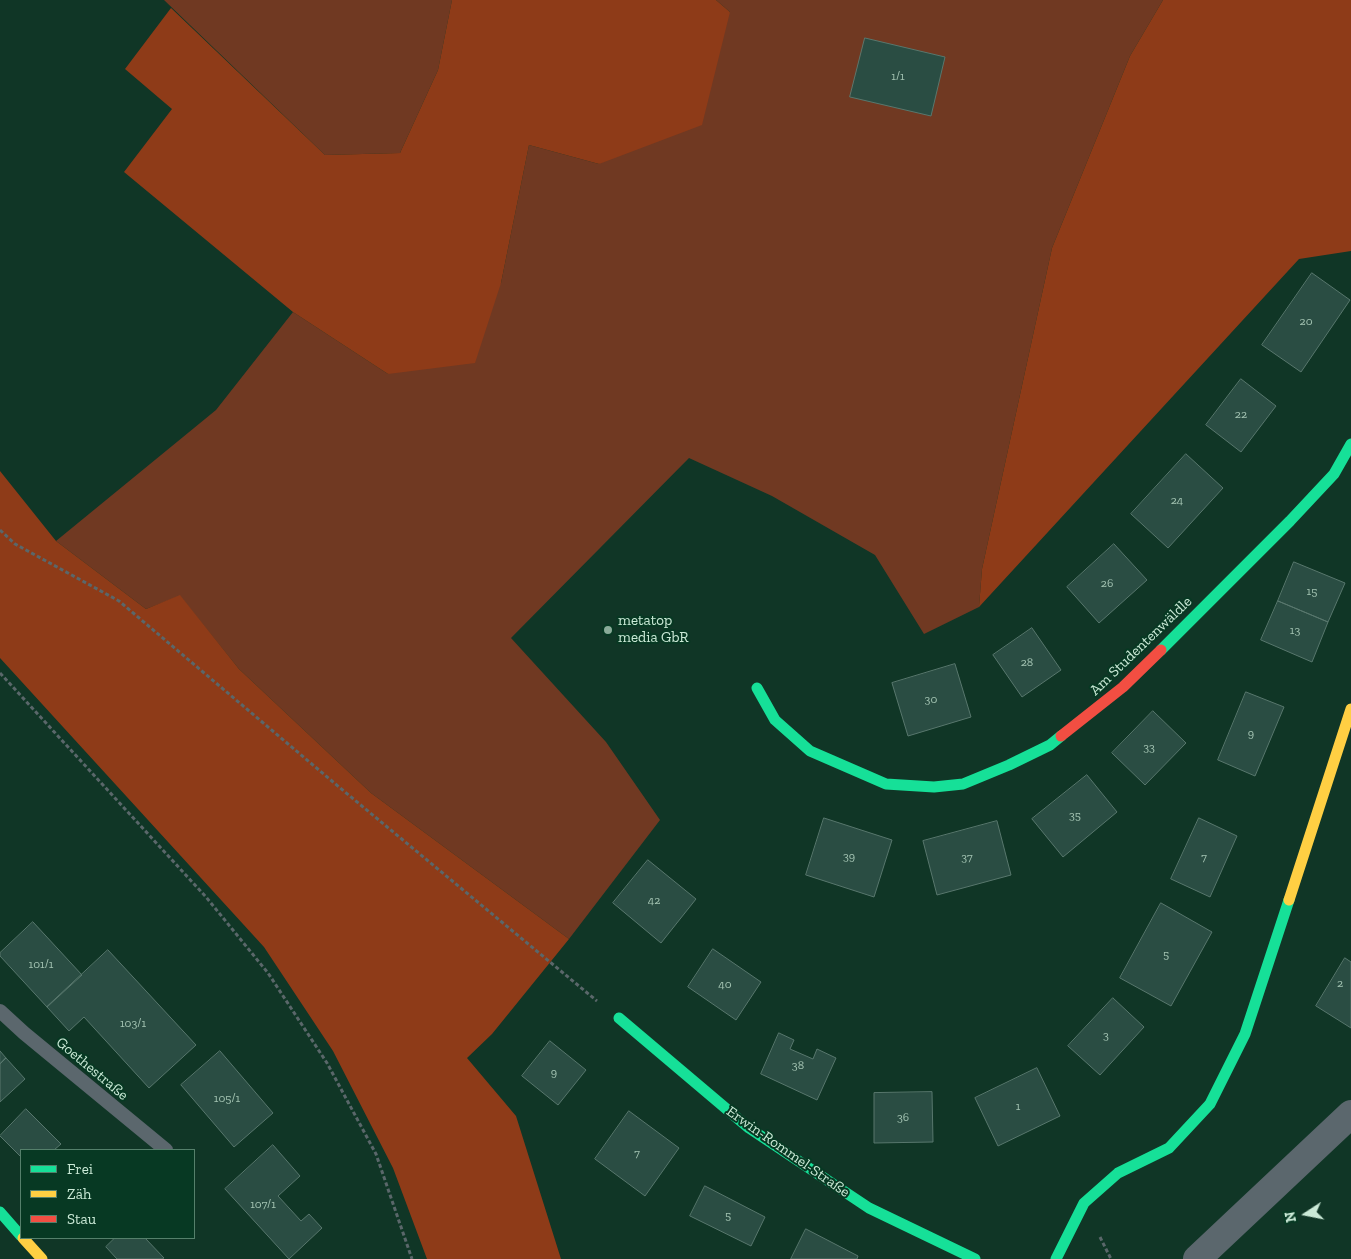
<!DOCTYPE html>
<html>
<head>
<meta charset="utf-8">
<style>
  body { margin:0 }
  #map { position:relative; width:1351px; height:1259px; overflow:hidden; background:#103626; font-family:"Zilla Slab",serif }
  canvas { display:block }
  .legend { position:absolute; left:20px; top:1149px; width:175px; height:90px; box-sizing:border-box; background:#073923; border:1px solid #55806b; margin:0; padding:6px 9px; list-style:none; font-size:15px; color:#cbead7 }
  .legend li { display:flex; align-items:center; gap:10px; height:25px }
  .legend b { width:25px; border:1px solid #55806b }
  .north { position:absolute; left:1281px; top:1189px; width:50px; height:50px; -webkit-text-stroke:4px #073923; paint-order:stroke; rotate:259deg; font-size:14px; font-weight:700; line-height:20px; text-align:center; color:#cbead7 }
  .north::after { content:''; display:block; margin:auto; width:18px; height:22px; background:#cbead7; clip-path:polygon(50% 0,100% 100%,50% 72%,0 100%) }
</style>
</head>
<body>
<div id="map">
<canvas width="1351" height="1259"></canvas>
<ul class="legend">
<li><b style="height:6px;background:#16e098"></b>Frei</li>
<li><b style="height:6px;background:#ffcf43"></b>Zäh</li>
<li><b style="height:6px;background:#f24e42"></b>Stau</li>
</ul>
<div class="north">N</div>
</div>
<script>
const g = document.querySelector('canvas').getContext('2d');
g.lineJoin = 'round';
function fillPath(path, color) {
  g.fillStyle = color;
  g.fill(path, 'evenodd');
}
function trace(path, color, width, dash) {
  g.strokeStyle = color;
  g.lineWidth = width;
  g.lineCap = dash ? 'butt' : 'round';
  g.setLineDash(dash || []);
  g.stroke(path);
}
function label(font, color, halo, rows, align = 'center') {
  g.font = font + ' "Zilla Slab",serif';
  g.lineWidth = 4;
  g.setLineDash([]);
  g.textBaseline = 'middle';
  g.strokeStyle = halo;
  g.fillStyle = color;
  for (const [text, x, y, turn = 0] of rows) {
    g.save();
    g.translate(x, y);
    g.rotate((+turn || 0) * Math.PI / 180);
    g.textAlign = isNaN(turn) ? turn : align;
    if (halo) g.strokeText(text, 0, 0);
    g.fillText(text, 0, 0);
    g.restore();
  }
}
fillPath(new Path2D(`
  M 164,0 L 452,0 L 438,70 L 400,153 L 325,155 Z
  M 716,0 L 1163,0 L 1130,56 L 1052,248 L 982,569 L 979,607 L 924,634 L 875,555 L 772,496 L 689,458 L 511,638 L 606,742 L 660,820 L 569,939 L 371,793 L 239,669 L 180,596 L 146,609 L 56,541 L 216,410 L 293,312 L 388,374 L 501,283 L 529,145 L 599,164 L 730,12 Z`), '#703922');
fillPath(new Path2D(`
  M 452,0 L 716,0 L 730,12 L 702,125 L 599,164 L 529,145 L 501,283 L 475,363 L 388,374 L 293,312 L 124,172 L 172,109 L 125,69 L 171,8 L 325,155 L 400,153 L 438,70 Z
  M 1163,0 L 1351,0 L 1351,251 L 1299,259 L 979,607 L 982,569 L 1052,248 L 1130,56 Z
  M 0,471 L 56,541 L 146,609 L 180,595 L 239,669 L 371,793 L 569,939 L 492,1034 L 467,1058 L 516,1116 L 561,1259 L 427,1259 L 393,1168 L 333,1051 L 264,947 L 0,658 Z`), '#8e3b18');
const building = new Path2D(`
  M 865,38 L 945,57 L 931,116 L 850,97 Z
  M 1312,273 L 1350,300 L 1301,372 L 1262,345 Z
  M 1241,379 L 1276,406 L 1241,452 L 1206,425 Z
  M 1186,454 L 1223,488 L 1168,548 L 1131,514 Z
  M 1114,544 L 1147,580 L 1099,623 L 1067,587 Z
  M 1294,562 L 1345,583 L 1328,622 L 1278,601 Z
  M 1278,601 L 1328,622 L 1312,662 L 1261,640 Z
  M 1032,628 L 1061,670 L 1022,697 L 993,655 Z
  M 955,664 L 971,717 L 908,736 L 892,683 Z
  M 1246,692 L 1284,707 L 1255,776 L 1218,760 Z
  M 1153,711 L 1186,743 L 1145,785 L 1112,753 Z
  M 1087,775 L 1117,812 L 1063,857 L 1032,819 Z
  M 824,818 L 892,840 L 874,897 L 806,875 Z
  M 1199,818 L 1237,836 L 1210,897 L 1171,879 Z
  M 997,821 L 1011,875 L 937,895 L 923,841 Z
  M 648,860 L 696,899 L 661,943 L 613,903 Z
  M 1161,903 L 1212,932 L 1171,1006 L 1120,978 Z
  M 33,922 L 82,975 L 47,1007 L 0,956 L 0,953 Z
  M 713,949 L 761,982 L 736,1020 L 688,987 Z
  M 108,950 L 196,1045 L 149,1088 L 84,1017 L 69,1031 L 47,1007 Z
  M 1345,958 L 1351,962 L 1351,1028 L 1316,1006 Z
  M 1113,998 L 1144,1027 L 1100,1075 L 1068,1046 Z
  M 779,1033 L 794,1040 L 790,1049 L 813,1059 L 817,1049 L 836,1058 L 817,1100 L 761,1074 Z
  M 550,1041 L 586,1070 L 558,1105 L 522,1076 Z
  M 0,1051 L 6,1058 L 0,1064 Z
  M 220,1051 L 273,1113 L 234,1147 L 181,1085 Z
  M 6,1058 L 25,1079 L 0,1102 L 0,1064 Z
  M 1037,1068 L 1060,1116 L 998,1146 L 975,1098 Z
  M 932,1092 L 933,1142 L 874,1143 L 874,1093 Z
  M 26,1109 L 61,1144 L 54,1150 L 21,1150 L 21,1157 L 0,1136 Z
  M 629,1111 L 679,1148 L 645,1196 L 595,1159 Z
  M 273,1145 L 300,1176 L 278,1196 L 301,1221 L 309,1214 L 322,1228 L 289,1259 L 225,1189 Z
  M 705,1186 L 765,1217 L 751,1246 L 690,1216 Z
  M 806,1229 L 858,1256 L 857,1259 L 791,1259 Z
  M 115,1238 L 145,1238 L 164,1258 L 162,1259 L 117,1259 L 106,1247 Z`);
fillPath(building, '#2a4d43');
trace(building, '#58776d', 1);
trace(new Path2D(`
  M 0,530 L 15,544 L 119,601 L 339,787 L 597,1001
  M 0,673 L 206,897 L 268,973 L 327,1063 L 376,1154 L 412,1259
  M 1100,1237 L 1111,1259`), '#5a676a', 3, [4, 2.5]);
trace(new Path2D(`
  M 0,1011 L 24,1033 L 166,1150`), '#5b676d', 14);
trace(new Path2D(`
  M 1197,1259 L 1351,1114`), '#5b676d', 28);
trace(new Path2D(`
  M 1161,650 L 1290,521 L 1334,474 L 1351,444
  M 757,688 L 775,720 L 810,751 L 886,784 L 934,787 L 963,784 L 1009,765 L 1050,745 L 1061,736
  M 619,1018 L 749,1128 L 869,1208 L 975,1259
  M 0,1212 L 21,1236
  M 1056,1259 L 1084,1203 L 1118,1173 L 1169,1148 L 1210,1104 L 1245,1034 L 1289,900`), '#16e098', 11);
trace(new Path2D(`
  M 1289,900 L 1351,709
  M 23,1238 L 42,1259`), '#ffcf43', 11);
trace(new Path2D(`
  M 1061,736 L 1123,687 L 1161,650`), '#f24e42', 11);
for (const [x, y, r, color] of [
  [608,630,5,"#8aab99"]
]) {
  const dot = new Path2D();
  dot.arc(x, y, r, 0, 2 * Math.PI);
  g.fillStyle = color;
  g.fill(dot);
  trace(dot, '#073923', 2);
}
label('12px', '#a3c3b2', null, [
  ["1/1",898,77],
  ["20",1306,322],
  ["22",1241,415],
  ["24",1177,501],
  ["26",1107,584],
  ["15",1312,592],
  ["13",1295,631],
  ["28",1027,663],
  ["30",931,700],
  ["9",1251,734],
  ["33",1149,748],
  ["35",1075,816],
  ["39",849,857],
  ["37",967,858],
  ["7",1204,858],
  ["42",654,901],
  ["5",1166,955],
  ["101/1",41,965],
  ["2",1340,984],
  ["40",725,985],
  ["103/1",133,1024],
  ["3",1106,1036],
  ["38",798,1066],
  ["9",554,1073],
  ["105/1",227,1099],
  ["1",1018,1107],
  ["36",903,1118],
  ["7",637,1154],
  ["107/1",263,1205],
  ["5",728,1216]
]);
label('15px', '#cbead7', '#073923', [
  ["metatop",618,621],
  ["media GbR",618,638]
], 'left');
label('15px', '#cbead7', '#073923', [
  ["Am Studentenwäldle",1141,646,-44],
  ["Goethestraße",92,1069,40],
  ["Erwin-Rommel-Straße",788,1152,35]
]);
</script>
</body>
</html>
